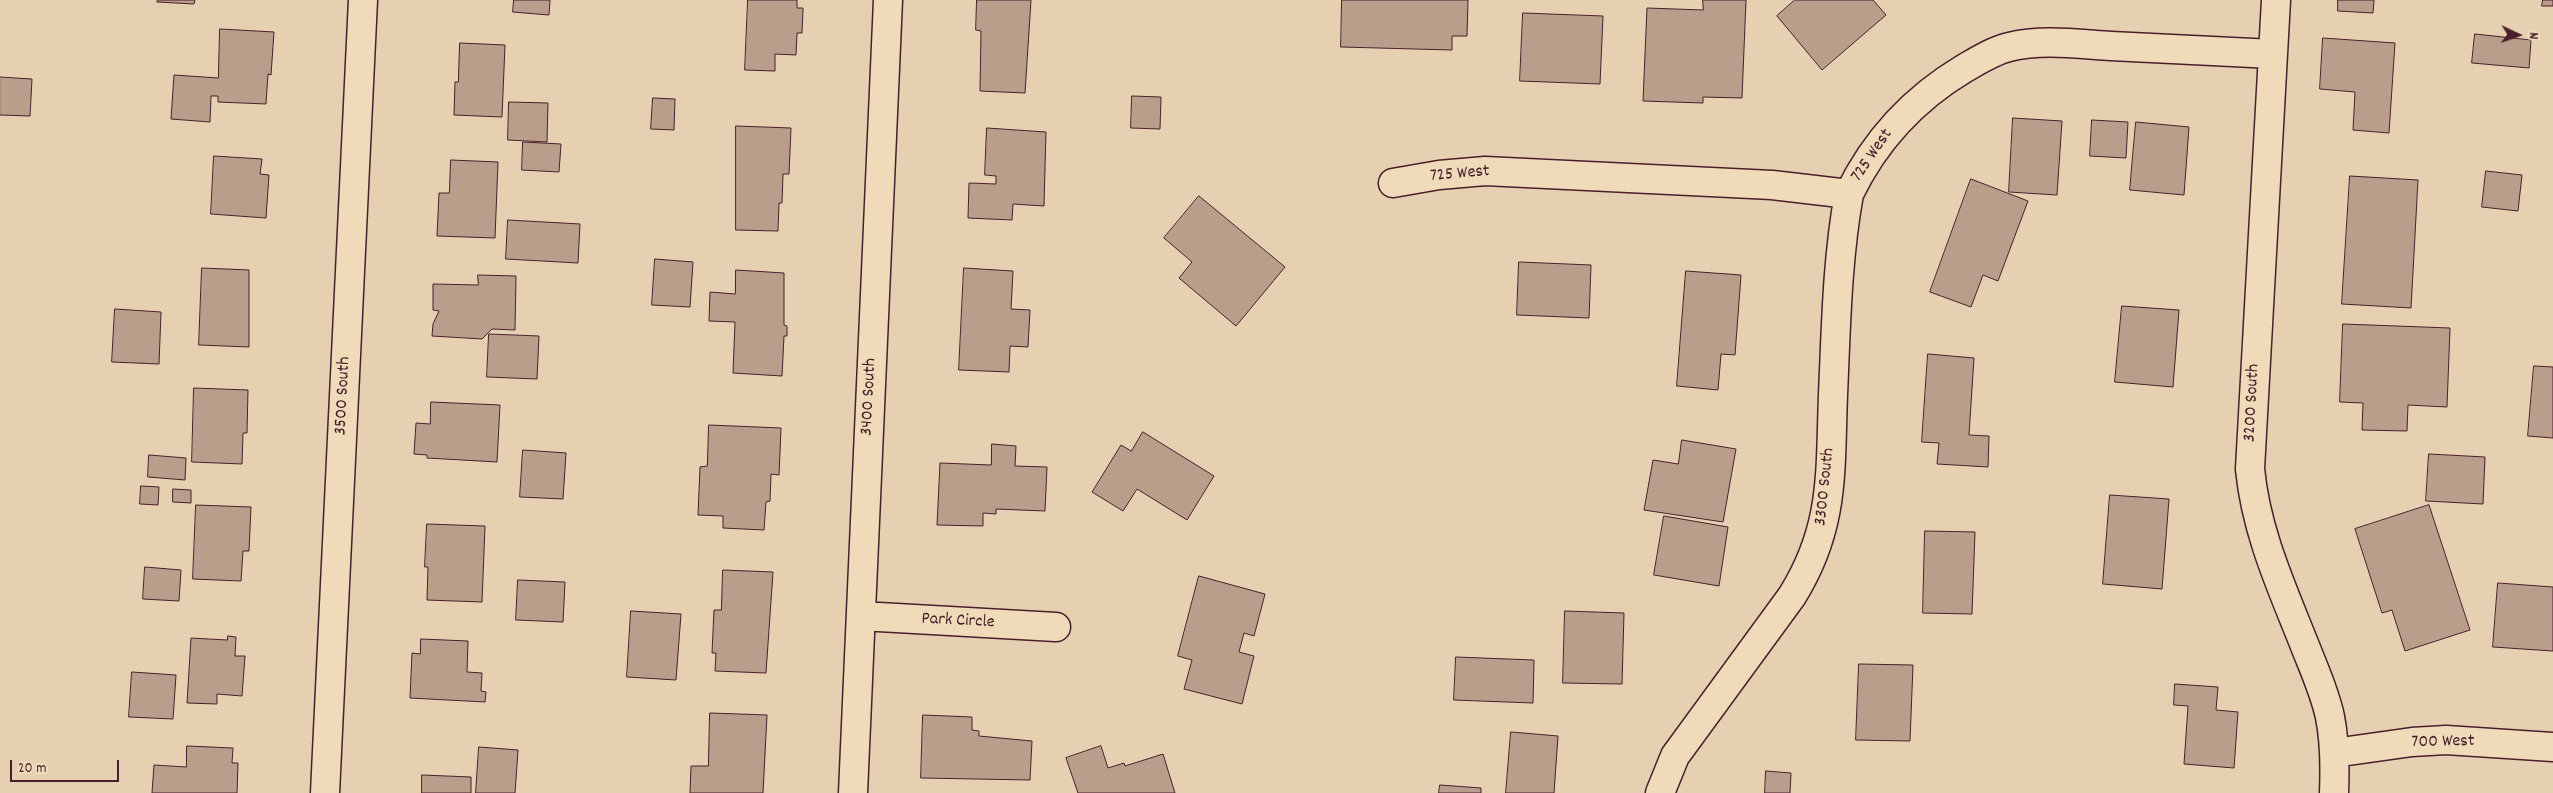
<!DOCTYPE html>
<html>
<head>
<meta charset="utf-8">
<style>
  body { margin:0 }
  #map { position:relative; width:2553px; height:793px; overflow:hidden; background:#e5d0b1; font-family:Dekko,sans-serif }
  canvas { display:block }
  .north { position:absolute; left:2493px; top:10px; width:50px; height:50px; -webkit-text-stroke:4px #efdbb9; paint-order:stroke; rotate:93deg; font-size:14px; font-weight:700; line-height:20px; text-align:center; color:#4a1f2b }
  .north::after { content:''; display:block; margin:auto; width:18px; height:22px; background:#4a1f2b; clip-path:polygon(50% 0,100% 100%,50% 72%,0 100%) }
  .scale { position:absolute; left:10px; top:760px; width:109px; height:22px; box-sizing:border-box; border:2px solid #4a1f2b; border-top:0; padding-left:6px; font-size:15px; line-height:18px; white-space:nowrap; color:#4a1f2b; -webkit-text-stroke:4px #efdbb9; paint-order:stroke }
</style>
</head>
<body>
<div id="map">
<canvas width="2553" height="793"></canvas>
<div class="north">N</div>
<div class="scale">20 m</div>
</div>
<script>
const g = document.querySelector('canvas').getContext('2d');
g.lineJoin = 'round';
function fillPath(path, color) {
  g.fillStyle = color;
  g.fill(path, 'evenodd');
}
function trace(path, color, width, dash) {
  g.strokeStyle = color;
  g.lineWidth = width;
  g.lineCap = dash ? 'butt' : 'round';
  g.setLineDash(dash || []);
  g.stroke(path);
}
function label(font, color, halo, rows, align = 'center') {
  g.font = font + ' Dekko,sans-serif';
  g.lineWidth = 4;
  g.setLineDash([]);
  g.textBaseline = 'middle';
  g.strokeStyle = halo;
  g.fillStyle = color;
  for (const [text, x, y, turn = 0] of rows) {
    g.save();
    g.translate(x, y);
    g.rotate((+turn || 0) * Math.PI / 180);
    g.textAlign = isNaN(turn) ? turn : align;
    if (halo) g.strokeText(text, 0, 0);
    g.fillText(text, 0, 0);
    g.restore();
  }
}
const building = new Path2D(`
  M 158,0 L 195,0 L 194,4 L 157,2 Z
  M 514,0 L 550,0 L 549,15 L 513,12 Z
  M 748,0 L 797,0 L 797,8 L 803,8 L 802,33 L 797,33 L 796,55 L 775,54 L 775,71 L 745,70 Z
  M 977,0 L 1031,0 L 1025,93 L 980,91 L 981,31 L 976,30 Z
  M 1342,0 L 1468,0 L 1467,36 L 1452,36 L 1452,50 L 1341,47 Z
  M 1703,0 L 1746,0 L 1742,98 L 1703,97 L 1703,103 L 1643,101 L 1647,8 L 1703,10 Z
  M 1795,0 L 1873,0 L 1886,15 L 1822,70 L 1777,16 Z
  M 2338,0 L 2374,0 L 2373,13 L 2338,11 Z
  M 2543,0 L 2553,0 L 2553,6 L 2542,6 Z
  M 1523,13 L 1603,16 L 1600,84 L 1520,81 Z
  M 220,29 L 274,32 L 271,75 L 268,74 L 266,104 L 218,102 L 218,96 L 211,96 L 210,122 L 171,119 L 174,75 L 218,78 Z
  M 2475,34 L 2531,40 L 2529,68 L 2472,63 Z
  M 2323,38 L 2395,43 L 2389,133 L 2353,130 L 2355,92 L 2320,89 Z
  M 460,43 L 505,45 L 502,117 L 454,115 L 455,82 L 458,82 Z
  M 0,77 L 32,79 L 30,116 L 0,115 Z
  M 1132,96 L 1161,97 L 1160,129 L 1131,128 Z
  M 653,98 L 675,99 L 674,130 L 651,129 Z
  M 509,102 L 548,103 L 547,142 L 508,140 Z
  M 2013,118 L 2062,121 L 2057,195 L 2009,192 Z
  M 2092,120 L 2128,122 L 2126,158 L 2090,156 Z
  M 2136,122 L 2189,127 L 2184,195 L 2130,190 Z
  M 736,126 L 791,128 L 789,174 L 783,174 L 782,203 L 779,203 L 778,231 L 736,230 Z
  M 987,128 L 1046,132 L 1044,206 L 1013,204 L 1012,220 L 968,218 L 969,183 L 996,184 L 996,176 L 985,175 Z
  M 523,142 L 561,144 L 559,172 L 522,170 Z
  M 214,156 L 262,159 L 260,174 L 269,175 L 266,218 L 211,214 Z
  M 451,160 L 498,162 L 495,238 L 437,236 L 439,193 L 449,193 Z
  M 2486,171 L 2522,175 L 2518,211 L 2482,207 Z
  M 2350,176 L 2418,180 L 2411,308 L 2342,304 Z
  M 1971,179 L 2028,201 L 1998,281 L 1983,275 L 1971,307 L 1930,292 Z
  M 1199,196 L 1285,267 L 1236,326 L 1179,278 L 1192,262 L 1164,238 Z
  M 508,220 L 580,224 L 578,263 L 506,259 Z
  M 655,259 L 693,262 L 690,307 L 652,305 Z
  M 1519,262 L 1591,265 L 1589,318 L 1517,315 Z
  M 202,268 L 249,270 L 249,347 L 199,345 Z
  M 964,268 L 1013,271 L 1011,309 L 1030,310 L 1028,347 L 1010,346 L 1009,372 L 959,370 Z
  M 736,270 L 784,273 L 784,325 L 787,326 L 787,336 L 784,336 L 782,376 L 733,373 L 735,322 L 709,321 L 710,292 L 735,294 Z
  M 1686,271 L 1741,275 L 1735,355 L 1721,354 L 1718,390 L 1677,386 Z
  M 478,275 L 516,276 L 515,330 L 492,329 L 482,339 L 432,336 L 433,324 L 439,311 L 433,310 L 433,284 L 478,285 Z
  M 2122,306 L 2179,310 L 2173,387 L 2115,382 Z
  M 115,309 L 161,312 L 159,364 L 112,362 Z
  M 2343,324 L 2450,328 L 2447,407 L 2408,405 L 2407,431 L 2362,430 L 2363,403 L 2340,402 Z
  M 489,334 L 539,336 L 537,379 L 487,377 Z
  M 1928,354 L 1974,358 L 1969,435 L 1989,436 L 1988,467 L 1937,464 L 1939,443 L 1922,442 Z
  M 2534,366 L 2553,367 L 2553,438 L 2528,436 Z
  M 194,388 L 248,390 L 247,433 L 243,433 L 242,464 L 192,462 Z
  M 431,402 L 500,405 L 497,462 L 427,458 L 427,455 L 414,454 L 416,423 L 430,424 Z
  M 709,425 L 781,428 L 779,475 L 771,474 L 770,501 L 766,502 L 764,530 L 723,528 L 723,516 L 698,515 L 700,467 L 707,466 Z
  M 1143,432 L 1214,476 L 1187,520 L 1137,489 L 1123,511 L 1092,492 L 1121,445 L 1131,451 Z
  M 1682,440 L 1736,449 L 1723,522 L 1644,510 L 1653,460 L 1678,464 Z
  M 992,444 L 1016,446 L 1015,466 L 1047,467 L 1045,511 L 996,509 L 996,514 L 983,513 L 983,526 L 937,525 L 940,463 L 991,465 Z
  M 523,450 L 566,453 L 563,499 L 520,497 Z
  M 2429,454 L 2485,457 L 2483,504 L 2426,501 Z
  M 149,455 L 186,458 L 185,480 L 148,477 Z
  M 141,486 L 159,487 L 158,505 L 140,504 Z
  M 173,489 L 191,490 L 191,503 L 173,502 Z
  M 2110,495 L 2169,499 L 2162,589 L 2103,584 Z
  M 196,505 L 251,507 L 249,551 L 243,551 L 241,581 L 193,579 Z
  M 2429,505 L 2470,630 L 2405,651 L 2392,610 L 2382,613 L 2355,529 Z
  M 1664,516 L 1728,527 L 1719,586 L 1654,575 Z
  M 427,524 L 485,526 L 482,602 L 427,600 L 428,567 L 425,567 Z
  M 1925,531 L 1975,532 L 1972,614 L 1923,613 Z
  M 145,567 L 181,570 L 179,601 L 143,599 Z
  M 723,570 L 773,572 L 766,673 L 715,671 L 716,653 L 712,653 L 714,610 L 721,610 Z
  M 1199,576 L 1265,594 L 1254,636 L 1244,633 L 1239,652 L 1254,656 L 1242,704 L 1184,689 L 1192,660 L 1178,656 Z
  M 518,580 L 565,582 L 563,622 L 516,620 Z
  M 2498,583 L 2553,587 L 2553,651 L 2493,647 Z
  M 631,611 L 681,614 L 676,680 L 627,677 Z
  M 1565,611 L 1624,613 L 1622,684 L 1563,683 Z
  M 228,636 L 236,637 L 235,656 L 245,656 L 242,696 L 217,694 L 217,704 L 187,703 L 191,638 L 227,640 Z
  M 421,639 L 468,641 L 467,672 L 482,673 L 481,691 L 486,692 L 485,702 L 410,698 L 412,653 L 420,654 Z
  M 1456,657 L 1534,660 L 1533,703 L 1454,700 Z
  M 1859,664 L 1913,665 L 1910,741 L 1856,740 Z
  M 132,672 L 176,675 L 173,719 L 129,717 Z
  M 2175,684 L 2218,687 L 2216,710 L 2238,712 L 2234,768 L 2184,764 L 2188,706 L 2174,705 Z
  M 710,713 L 767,715 L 763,793 L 690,793 L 691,766 L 708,766 Z
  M 923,715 L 972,717 L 972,730 L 979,731 L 979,736 L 1032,741 L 1030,780 L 921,778 Z
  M 1511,732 L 1558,736 L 1554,793 L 1506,793 Z
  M 187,746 L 233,748 L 232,763 L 238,763 L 237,793 L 152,793 L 154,765 L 186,767 Z
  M 1101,746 L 1108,768 L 1124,763 L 1125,766 L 1163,754 L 1175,793 L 1078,793 L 1066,758 Z
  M 479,747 L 518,750 L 515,793 L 476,793 Z
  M 1766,771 L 1791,773 L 1790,793 L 1765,793 Z
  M 422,775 L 471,777 L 471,793 L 422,793 Z
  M 1440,785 L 1481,788 L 1481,793 L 1439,793 Z`);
fillPath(building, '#b99e8c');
trace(building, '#4a1f2b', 1);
const street = new Path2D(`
  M 2276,0 L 2250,469 C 2256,532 2282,588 2305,646 C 2314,669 2325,693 2330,717 C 2335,742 2335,768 2334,793
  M 1393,183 L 1439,175 L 1485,171 L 1772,185 L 1849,194 C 1875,140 1913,99 1965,68 C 1979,60 1993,51 2009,47 C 2041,39 2078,44 2111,46 C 2165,49 2219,51 2273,54
  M 861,616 L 1056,627
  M 2334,753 L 2412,742 L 2446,740 L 2553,747
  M 325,793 L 363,0
  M 853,793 L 888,0
  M 1660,793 L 1675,756 L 1792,596 C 1835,527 1830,473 1833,395 C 1836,327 1837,260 1849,194`);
trace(street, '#4a1f2b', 31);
trace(street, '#efdbb9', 28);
label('18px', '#4a1f2b', '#efdbb9', [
  ["725 West",1873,156,-56],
  ["725 West",1460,175,-5],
  ["3500 South",344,396,-87],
  ["3400 South",870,397,-87],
  ["3200 South",2253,403,-87],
  ["3300 South",1826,487,-84],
  ["Park Circle",958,622,3],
  ["700 West",2443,743,-1]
]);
</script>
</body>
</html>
